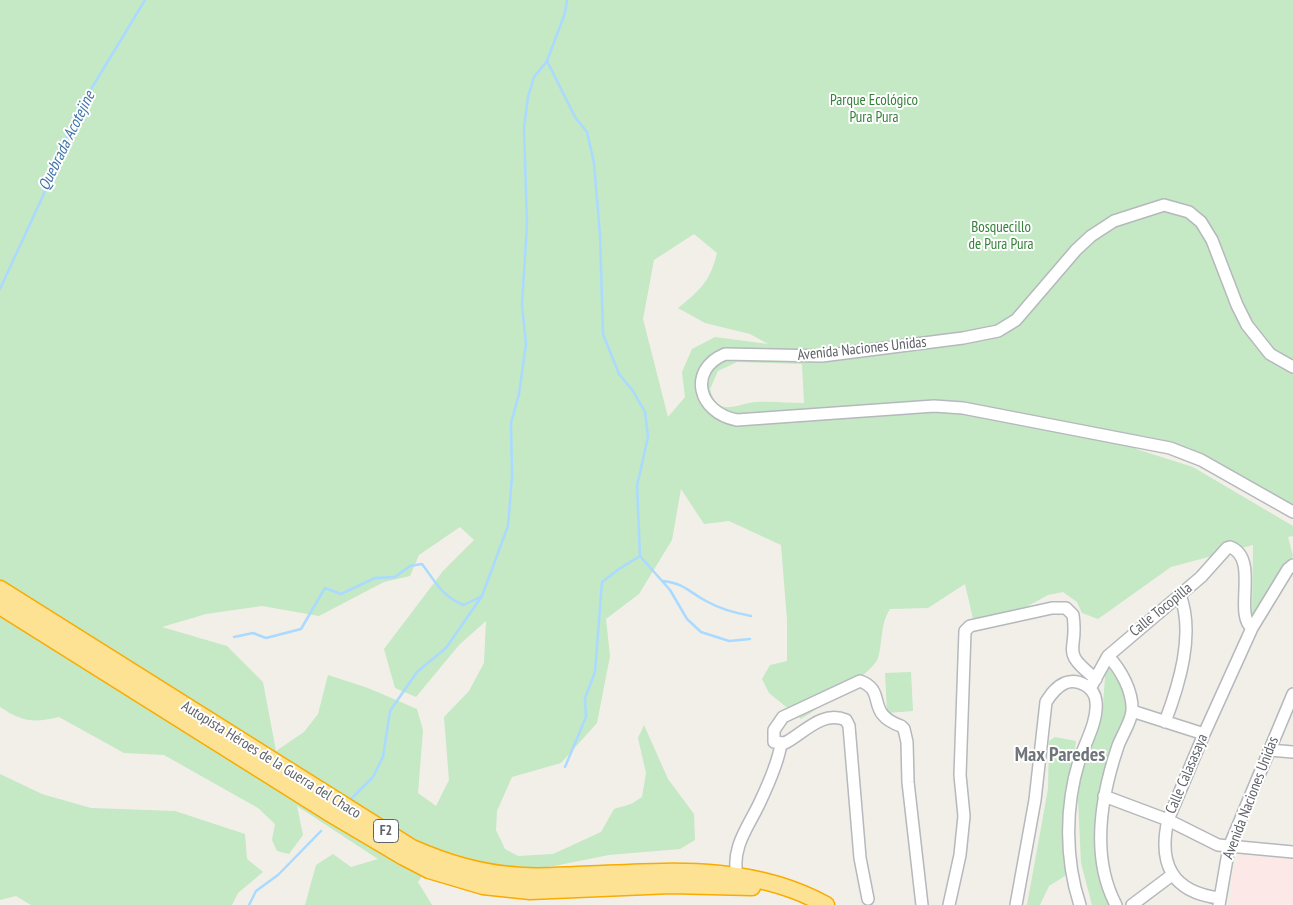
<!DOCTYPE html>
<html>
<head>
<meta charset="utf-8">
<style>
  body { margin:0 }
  canvas { display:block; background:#f1efe8 }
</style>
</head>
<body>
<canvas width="1293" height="905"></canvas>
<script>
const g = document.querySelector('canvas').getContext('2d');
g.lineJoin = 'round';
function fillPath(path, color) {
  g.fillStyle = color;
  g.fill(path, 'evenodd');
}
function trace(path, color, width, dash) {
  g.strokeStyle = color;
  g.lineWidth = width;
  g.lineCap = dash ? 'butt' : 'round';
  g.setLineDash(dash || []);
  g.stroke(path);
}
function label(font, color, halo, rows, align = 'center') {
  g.font = font + ' "PT Sans Narrow",sans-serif';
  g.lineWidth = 4;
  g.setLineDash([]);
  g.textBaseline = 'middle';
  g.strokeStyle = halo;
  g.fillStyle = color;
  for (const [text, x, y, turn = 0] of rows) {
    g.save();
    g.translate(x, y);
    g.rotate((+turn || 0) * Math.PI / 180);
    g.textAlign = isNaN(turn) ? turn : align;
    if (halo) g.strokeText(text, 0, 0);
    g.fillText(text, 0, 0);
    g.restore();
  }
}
fillPath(new Path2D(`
  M 1241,855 L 1293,859 L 1293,905 L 1230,905 L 1233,869 Z`), '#fce8e6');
fillPath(new Path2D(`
  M 0,0 L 1293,0 L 1293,506 C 1260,490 1231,469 1198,452 C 1180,443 1159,439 1139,435 L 1136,449 L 1193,467 L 1293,526 L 1293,536 L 1288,537 L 1293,556 L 1252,617 L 1253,545 L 1171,567 L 1098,619 L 1082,613 L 1077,602 L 1063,592 L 1048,595 L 1026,607 L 973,619 L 965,584 L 928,608 L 890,609 C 880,624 883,641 878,658 C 873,673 816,710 801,719 L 769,693 L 762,679 L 770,665 L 787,661 L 787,620 L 781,545 L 729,521 L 704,524 L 681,489 L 672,540 L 639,594 L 606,619 L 610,656 L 597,723 L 561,763 L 512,777 L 497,811 L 496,830 L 505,849 L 518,856 L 553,854 L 601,832 L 614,809 L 631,804 L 642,797 L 646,773 L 638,738 L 644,725 L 668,779 L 694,814 L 695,840 L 680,849 L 609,855 L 549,867 L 501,868 L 440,849 L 418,882 L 432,905 L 305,905 L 316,865 L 333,854 L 351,867 L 378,859 L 297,806 L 303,835 L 289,854 L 277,851 L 272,840 L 275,824 L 258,808 L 164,755 L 124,753 L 59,717 C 33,723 23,722 0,707 ZM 694,234 L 717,253 C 710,282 700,290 678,308 L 705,323 L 750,334 L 768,344 L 715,337 L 692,349 L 682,372 L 685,397 L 668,417 L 643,319 L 654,260 ZM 737,362 L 802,364 L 804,403 C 788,403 772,401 757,402 C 737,403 718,419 710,389 L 718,371 ZM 460,527 L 474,540 L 443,571 L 384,649 L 395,688 L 416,697 L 459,645 L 486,621 L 484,663 L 469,691 L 444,717 L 449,780 L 436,806 L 418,793 L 423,730 L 417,709 L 368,688 L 328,675 L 318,714 L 304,732 L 276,751 L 263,682 L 227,646 L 162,627 L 206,614 L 262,606 L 319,616 L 384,582 L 410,576 L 419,555 Z
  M 1106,664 L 1123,688 L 1127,715 L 1099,798 L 1112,905 L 1092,905 L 1081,863 L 1078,799 L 1080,774 L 1102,718 Z
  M 911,672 L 913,711 L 887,713 L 885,673 Z
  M 1055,737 L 1076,741 L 1068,798 L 1065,876 L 1049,886 L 1040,905 L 1027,905 L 1048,789 L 1049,741 Z
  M 0,774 L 42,794 L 91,808 L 175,811 L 245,834 L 247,859 L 263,872 L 238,893 L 232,905 L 31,905 L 16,896 L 0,900 Z`), '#c5e8c5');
trace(new Path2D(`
  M 547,61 L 575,117 L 587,132 L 594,163 L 600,235 L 603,334 L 619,374 L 633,391 L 645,412 L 648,437 L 637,486 L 640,556 L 670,590 L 687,619 L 701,632 L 729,641 L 750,639
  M 0,289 L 42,198 L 76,114 L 145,0
  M 663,581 C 686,584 687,591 706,601 C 720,609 735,613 751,616
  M 234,637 L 253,633 L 266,638 L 301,629 L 325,588 L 341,594 L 375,578 L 395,577 L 410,566 L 422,564 C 435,581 443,598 464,605 L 480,597
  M 565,767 L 586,717 L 585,698 L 595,672 L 602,582 L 619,569 L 640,556
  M 349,801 L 373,777 L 383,757 L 390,711 L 417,672 L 446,648 L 482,596 L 508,526 L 512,477 L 511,423 L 519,394 L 526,344 L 522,305 L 527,224 L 524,128 L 528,97 L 534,77 L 547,61 L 565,13 L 567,0
  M 249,905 L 256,891 L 278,875 L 321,831`), '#aadaff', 2.5);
const minor = new Path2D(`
  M 1293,367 L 1270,354 L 1247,325 L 1237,305 L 1212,240 L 1201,222 L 1189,212 L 1164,205 L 1114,221 L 1091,236 L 1076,250 L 1016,320 L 998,331 L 963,338 L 822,356 L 725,354 C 687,370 698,413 737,420 L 934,406 L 963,408 L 1170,448 L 1201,460 L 1293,512
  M 1108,656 C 1121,670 1133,691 1132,711 C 1131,722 1122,735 1118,746 C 1101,796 1090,856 1116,905
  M 1092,685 L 1108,656 L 1201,577 L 1227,548 L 1230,547 C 1260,558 1233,614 1252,628
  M 1132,711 L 1204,734
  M 1165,722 C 1179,685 1195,634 1180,595
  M 1269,750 L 1293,752
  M 1104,796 L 1168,820 L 1218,845 L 1293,852
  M 737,875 C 731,847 749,826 760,802 C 768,785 778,763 781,744
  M 1219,898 C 1172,892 1158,864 1168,820 L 1204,734 L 1252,628 L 1288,569 L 1293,565
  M 868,899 L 860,858 L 849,726 L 846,720 C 822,710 804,733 785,743 L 774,742 L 774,730 L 783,717 L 860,681 C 888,691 864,713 901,726 L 904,729 L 907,742 L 908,782 L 922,905
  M 949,905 L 960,855 L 964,816 L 960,775 L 965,631 L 970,626 L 1052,608 L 1066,608 L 1073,615 C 1079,653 1058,649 1096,679
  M 1016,905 L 1035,800 L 1046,702 C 1051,694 1056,687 1065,683 C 1078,678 1095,687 1096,702 C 1098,721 1085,743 1079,761 C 1065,806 1065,860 1080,905
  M 1132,905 L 1172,875
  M 1219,905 L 1229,847 L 1293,694`);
const highway = new Path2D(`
  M 0,589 L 412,848 C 444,862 475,872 510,875 C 532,878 555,876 578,875 C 663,872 749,862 826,905
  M 0,606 L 328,812 L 404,857 L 429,870 L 483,886 L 530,891 L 671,885 L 752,887`);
trace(minor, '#b5b8bc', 14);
trace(highway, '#f9ab00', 19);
trace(minor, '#fff', 11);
trace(highway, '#fde293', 16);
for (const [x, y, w] of [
  [386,831,25]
]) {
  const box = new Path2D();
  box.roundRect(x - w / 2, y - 11.5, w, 23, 4);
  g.fillStyle = '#fff';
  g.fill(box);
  trace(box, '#5f6368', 1);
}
label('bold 14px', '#5f6368', null, [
  ["F2",386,831]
]);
label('15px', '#348238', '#fff', [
  ["Parque Ecológico",874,101],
  ["Pura Pura",874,118],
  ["Bosquecillo",1001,228],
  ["de Pura Pura",1001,245]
]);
label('15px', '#5f6368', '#fff', [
  ["Avenida Naciones Unidas",862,349,-6],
  ["Calle Tocopilla",1161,610,-39],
  ["Autopista Héroes de la Guerra del Chaco",271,760,32],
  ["Calle Calasasaya",1187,774,-67],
  ["Avenida Naciones Unidas",1251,798,-69]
]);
label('italic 16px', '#4174aa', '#fff', [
  ["Quebrada Acotejine",67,141,-64]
]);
label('bold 20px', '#70757a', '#fff', [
  ["Max Paredes",1060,755]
]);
</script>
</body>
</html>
